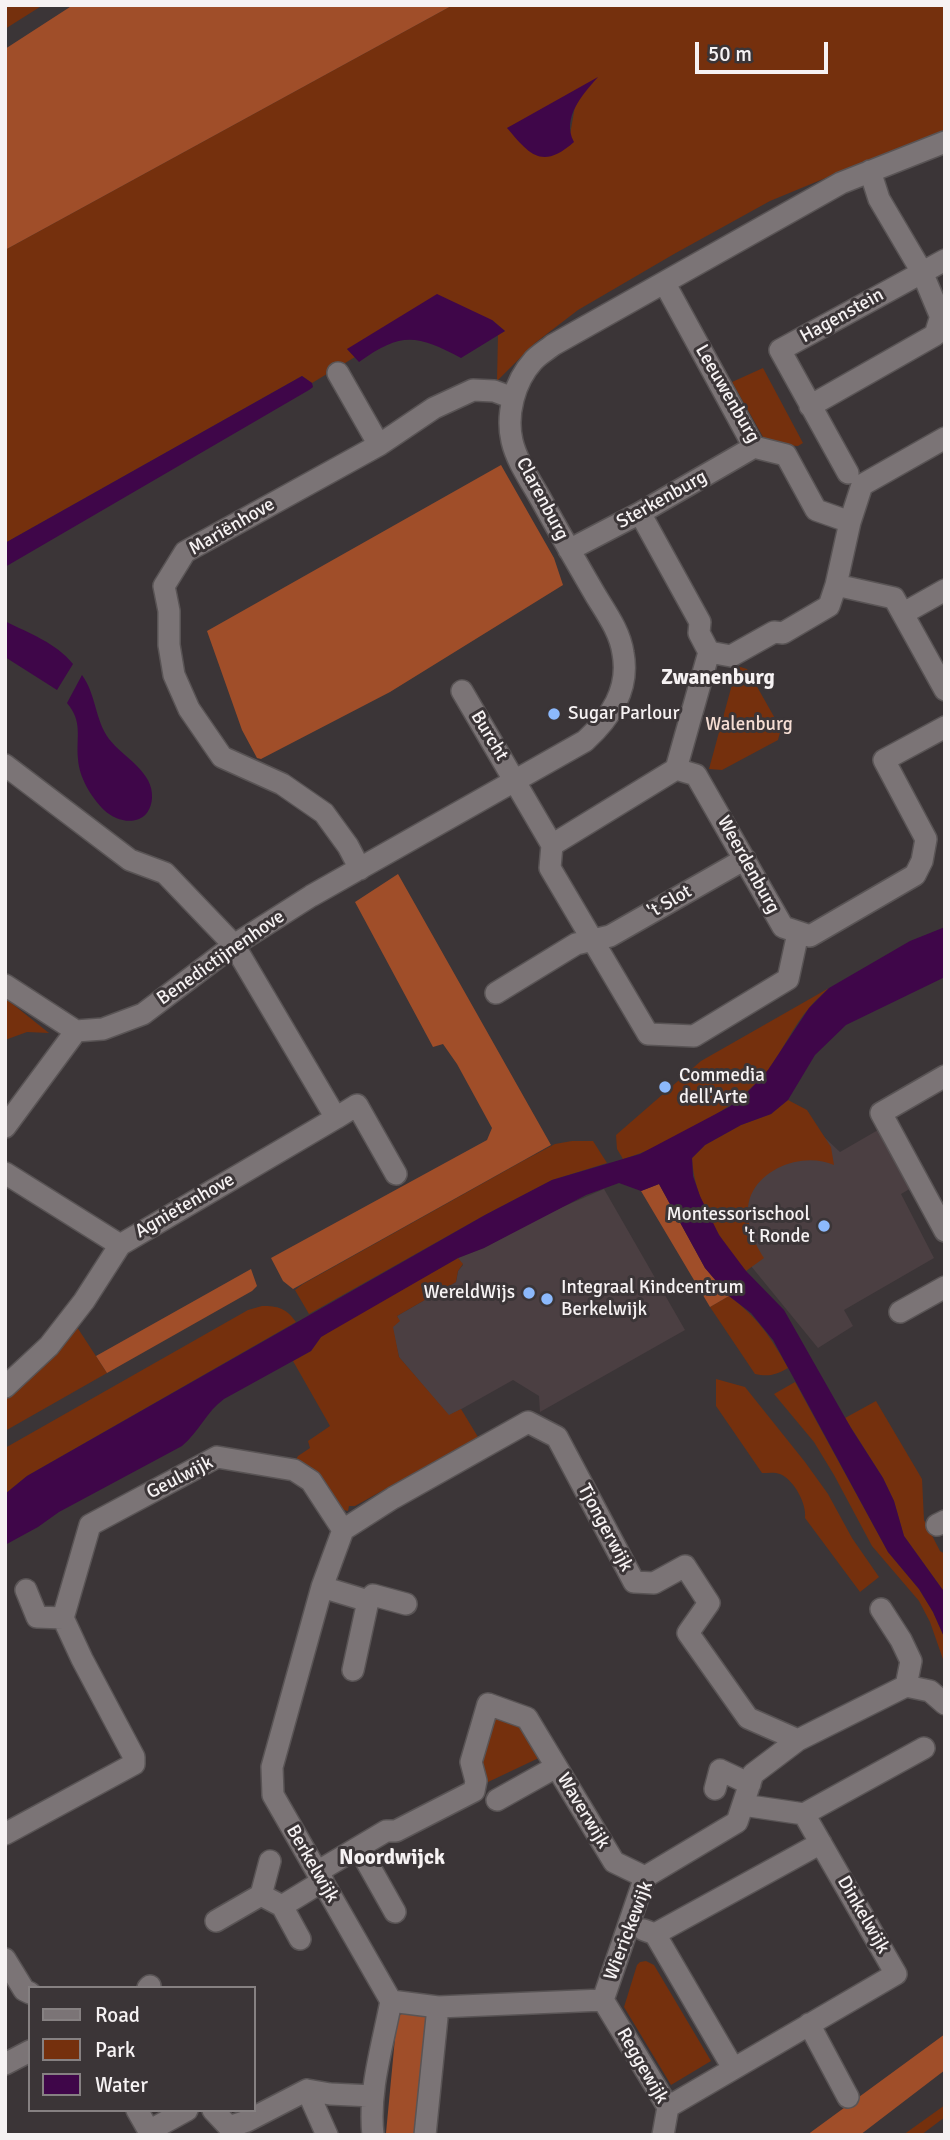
<!DOCTYPE html>
<html>
<head>
<meta charset="utf-8">
<style>
  body { margin:0 }
  #map { position:relative; width:950px; height:2140px; overflow:hidden; background:#3b3537; font-family:Signika,sans-serif }
  canvas { display:block }
  .frame { position:absolute; inset:0; border:7px solid #f6f2f3; pointer-events:none }
  .legend { position:absolute; left:28px; top:1986px; width:228px; height:126px; box-sizing:border-box; background:#3b3537; border:2px solid #868182; margin:0; padding:9px 12px; list-style:none; font-size:21px; color:#f6f2f3 }
  .legend li { display:flex; align-items:center; gap:14px; height:35px }
  .legend b { width:35px; border:2px solid #868182 }
  .scale { position:absolute; left:695px; top:42px; width:133px; height:32px; box-sizing:border-box; border:4px solid #f6f2f3; border-top:0; padding-left:9px; font-size:21px; line-height:24px; white-space:nowrap; color:#f6f2f3; -webkit-text-stroke:5px #3b3537; paint-order:stroke }
</style>
</head>
<body>
<div id="map">
<canvas width="950" height="2140"></canvas>
<div class="frame"></div>
<ul class="legend">
<li><b style="height:9px;background:#7b7476"></b>Road</li>
<li><b style="height:19px;background:#75300d"></b>Park</li>
<li><b style="height:19px;background:#3f0649"></b>Water</li>
</ul>
<div class="scale">50 m</div>
</div>
<script>
const g = document.querySelector('canvas').getContext('2d');
g.lineJoin = 'round';
function fillPath(path, color) {
  g.fillStyle = color;
  g.fill(path, 'evenodd');
}
function trace(path, color, width, dash) {
  g.strokeStyle = color;
  g.lineWidth = width;
  g.lineCap = dash ? 'butt' : 'round';
  g.setLineDash(dash || []);
  g.stroke(path);
}
function label(font, color, halo, rows, align = 'center') {
  g.font = font + ' Signika,sans-serif';
  g.lineWidth = 6;
  g.setLineDash([]);
  g.textBaseline = 'middle';
  g.strokeStyle = halo;
  g.fillStyle = color;
  for (const [text, x, y, turn = 0] of rows) {
    g.save();
    g.translate(x, y);
    g.rotate((+turn || 0) * Math.PI / 180);
    g.textAlign = isNaN(turn) ? turn : align;
    if (halo) g.strokeText(text, 0, 0);
    g.fillText(text, 0, 0);
    g.restore();
  }
}
fillPath(new Path2D(`
  M 790,1105 L 840,1152 L 878,1130 L 913,1187 L 901,1194 L 934,1258 L 844,1310 L 853,1326 L 818,1348 L 751,1266 L 700,1164 Z
  M 604,1189 L 685,1330 L 540,1412 L 539,1396 L 513,1380 L 449,1416 L 399,1357 L 392,1327 L 399,1321 L 397,1316 L 456,1282 L 458,1271 L 463,1265 L 458,1258 L 484,1248 L 544,1215 Z`), '#4b3f42');
fillPath(new Path2D(`
  M 5,5 L 43,5 L 5,29 Z
  M 453,5 L 945,5 L 945,131 L 932,138 L 869,160 L 770,201 L 674,254 L 578,310 L 535,343 L 497,381 L 498,335 L 505,331 L 492,320 L 347,349 L 355,357 L 312,383 L 302,376 L 5,543 L 5,250 ZM 584,92 L 575,106 L 570,135 L 507,128 Z
  M 763,368 L 803,443 L 798,446 L 767,444 L 732,382 Z
  M 737,666 L 747,669 L 781,729 L 778,740 L 722,770 L 709,769 Z
  M 829,988 C 823,994 815,1000 810,1007 C 793,1026 783,1050 768,1070 C 739,1107 668,1146 623,1159 L 617,1149 L 616,1135 L 701,1061 Z
  M 5,998 L 49,1033 L 27,1032 L 5,1040 Z
  M 788,1100 L 807,1110 L 831,1147 L 834,1165 C 808,1153 768,1164 753,1191 C 741,1212 752,1240 764,1258 L 746,1271 C 719,1239 694,1200 692,1158 L 705,1145 L 741,1125 L 771,1114 Z
  M 572,1141 L 593,1141 L 607,1163 L 552,1180 L 485,1215 L 309,1314 L 295,1290 L 303,1284 L 523,1161 L 555,1144 Z
  M 458,1258 L 463,1264 L 458,1271 L 456,1282 L 397,1316 L 400,1321 L 393,1327 L 399,1357 L 449,1415 L 461,1409 L 478,1437 L 355,1506 L 349,1506 L 348,1511 L 340,1509 L 293,1465 L 298,1456 L 310,1448 L 308,1441 L 330,1426 L 293,1361 L 311,1351 L 321,1337 L 344,1322 Z
  M 729,1296 C 757,1317 771,1337 788,1368 C 776,1375 768,1377 755,1374 L 710,1307 Z
  M 262,1306 C 278,1306 286,1308 296,1322 L 27,1476 L 5,1494 L 5,1448 L 248,1310 Z
  M 75,1324 L 107,1373 L 5,1431 L 5,1399 Z
  M 716,1379 L 745,1387 L 805,1462 L 828,1494 L 852,1538 L 879,1577 L 860,1592 L 805,1518 C 807,1504 794,1480 780,1474 C 775,1472 768,1473 762,1473 L 716,1406 Z
  M 795,1382 L 888,1552 L 919,1589 L 933,1612 L 945,1639 L 945,1665 L 930,1622 L 919,1601 L 872,1546 L 834,1475 L 814,1442 L 774,1394 Z
  M 876,1401 L 922,1479 L 924,1520 L 940,1551 L 945,1554 L 945,1593 L 904,1536 L 894,1501 L 883,1478 L 845,1418 Z
  M 496,1716 L 521,1720 L 545,1755 L 486,1783 L 479,1763 L 489,1724 Z
  M 646,1961 L 654,1965 L 711,2061 L 671,2085 L 624,2007 L 637,1965 L 640,1962 Z
  M 945,2105 L 945,2117 L 921,2135 L 903,2135 Z`), '#75300d');
fillPath(new Path2D(`
  M 73,5 L 453,5 L 5,250 L 5,49 Z
  M 501,465 L 554,558 L 563,585 L 390,692 L 261,759 L 257,758 L 242,730 L 207,631 Z
  M 398,874 L 551,1145 L 293,1289 L 283,1281 L 271,1258 L 487,1140 L 492,1128 L 457,1064 L 443,1044 L 433,1047 L 355,902 Z
  M 659,1184 L 705,1268 L 729,1296 L 710,1307 L 641,1191 Z
  M 251,1269 L 257,1286 L 252,1291 L 107,1373 L 96,1356 Z
  M 403,2013 L 426,2016 L 433,2020 L 423,2135 L 386,2133 L 397,2017 Z
  M 945,2034 L 945,2070 L 860,2135 L 807,2135 Z`), '#a04e29');
fillPath(new Path2D(`
  M 598,77 C 583,94 561,118 574,142 C 542,170 530,155 507,128 Z
  M 437,294 L 492,320 L 505,331 L 461,358 C 416,334 401,332 359,362 L 347,349 Z
  M 302,376 L 312,383 L 313,387 L 309,390 L 5,567 L 5,543 Z
  M 5,621 C 30,634 55,642 73,664 L 57,690 L 5,657 Z
  M 82,675 C 96,694 95,720 109,739 C 123,757 154,772 152,798 C 150,826 121,826 104,810 C 91,797 79,777 78,759 C 76,736 83,722 67,703 Z
  M 945,927 L 945,977 L 846,1025 L 815,1055 L 788,1100 L 771,1114 L 741,1125 L 705,1145 L 692,1158 L 693,1176 L 700,1196 L 719,1235 L 746,1271 L 784,1310 L 851,1428 L 883,1478 L 894,1501 L 904,1536 L 945,1593 L 945,1639 L 933,1612 L 919,1589 L 888,1552 L 773,1340 L 751,1313 L 729,1296 L 705,1268 L 659,1184 L 641,1191 L 619,1183 L 586,1195 L 484,1248 L 458,1258 L 321,1337 L 311,1351 L 224,1399 C 206,1412 199,1432 182,1446 L 59,1512 L 38,1527 L 5,1545 L 5,1494 L 27,1476 L 485,1215 L 552,1180 L 640,1154 L 729,1107 L 746,1094 L 768,1070 L 809,1008 L 829,988 L 910,941 Z`), '#3f0649');
const minor = new Path2D(`
  M 870,171 L 879,199 L 922,272 L 945,327
  M 665,284 L 754,447 L 786,455 L 816,510 L 850,522 L 836,585 L 894,598 L 945,690
  M 338,373 L 379,445
  M 810,406 L 935,335 L 940,319 L 945,316
  M 848,473 L 780,350 L 945,260
  M 850,522 L 862,485 L 945,438
  M 569,550 L 640,513 L 754,447
  M 904,613 L 945,590
  M 709,652 L 731,656 L 774,632 L 783,633 L 829,606 L 836,585
  M 462,691 L 552,845 L 550,868 L 648,1034 L 694,1036 L 788,979 L 798,933
  M 5,765 L 130,860 L 165,873 L 234,945 L 336,1118 L 120,1245 L 84,1301 L 49,1346 L 5,1387
  M 676,769 L 696,775 L 783,927 L 810,936 L 915,875 L 922,861 L 926,839 L 884,760 L 945,727
  M 552,845 L 676,769 L 709,652 L 699,633 L 700,622 L 640,513
  M 360,869 L 348,846 L 324,813 L 282,784 L 222,757 L 189,709 L 174,675 L 169,645 L 169,611 L 164,586 L 185,552 L 379,445 L 434,408 L 473,390 L 494,391 L 513,398
  M 5,985 L 76,1031 L 103,1029 L 143,1014 L 234,945 L 311,896 L 585,741 C 610,718 630,690 623,653 C 620,632 607,614 596,596 C 578,565 560,534 543,503 C 533,484 517,463 512,441 C 506,415 514,382 533,361 C 538,355 547,350 553,345 L 841,183 L 945,142
  M 496,993 L 576,944 L 610,936 L 745,859
  M 945,1076 L 881,1113 L 945,1231
  M 336,1118 L 357,1105 L 396,1174
  M 5,1127 L 76,1031
  M 5,1173 L 120,1245
  M 900,1312 L 945,1287
  M 937,1525 L 945,1521
  M 322,1587 L 368,1601
  M 26,1590 L 37,1617 L 63,1618
  M 881,1609 L 901,1640 L 911,1661 L 906,1686
  M 353,1670 L 368,1601 L 373,1595 L 406,1604
  M 715,1789 L 720,1770 L 750,1784
  M 497,1800 L 556,1767
  M 804,1814 L 924,1748
  M 5,1834 L 134,1764 L 134,1757 L 82,1659 L 63,1618 L 90,1525 L 217,1457 L 294,1470 L 311,1481 L 343,1530
  M 359,1848 L 395,1912
  M 317,1872 L 386,1831 L 396,1831 L 474,1791 L 476,1781 L 471,1762 L 488,1704 L 527,1718 L 614,1862 L 645,1877
  M 261,1895 L 270,1861
  M 282,1906 L 300,1939
  M 216,1921 L 261,1895 L 282,1906 L 323,1881
  M 644,1930 L 655,1934 L 733,2068
  M 655,1934 L 821,1843
  M 5,1959 L 24,1990 L 30,1993
  M 148,1988 L 150,1986
  M 603,2000 L 668,2107 L 663,2135
  M 391,2001 L 438,2007 L 603,2000 L 645,1877 L 737,1822 L 753,1774 L 798,1740 L 906,1686 L 930,1691 L 945,1704
  M 809,2024 L 848,2097
  M 5,2064 L 30,2051
  M 307,2090 L 327,2135
  M 668,2107 L 896,1974 L 804,1814 L 743,1805
  M 137,2110 L 149,2131
  M 213,2110 L 229,2127 L 247,2121 L 307,2090 L 330,2094 L 373,2096
  M 151,2135 L 149,2131 L 187,2110
  M 373,2135 C 368,2091 383,2044 391,2001 L 273,1795 L 272,1767 L 322,1587 L 343,1530 L 393,1498 L 528,1422 L 557,1437 L 634,1582 L 654,1583 L 685,1566 L 709,1603 L 688,1633 L 748,1718 L 798,1740
  M 425,2135 L 438,2007`);
trace(minor, '#595455', 24);
trace(minor, '#7b7476', 21);
for (const [x, y, r, color] of [
  [554,714,7,"#8cb9fc"],
  [665,1087,7,"#8cb9fc"],
  [824,1226,7,"#8cb9fc"],
  [529,1293,7,"#8cb9fc"],
  [547,1299,7,"#8cb9fc"]
]) {
  const dot = new Path2D();
  dot.arc(x, y, r, 0, 2 * Math.PI);
  g.fillStyle = color;
  g.fill(dot);
  trace(dot, '#3b3537', 2.5);
}
label('19px', '#f6f2f3', '#3b3537', [
  ["Hagenstein",842,316,-29],
  ["Leeuwenburg",727,394,60],
  ["Clarenburg",542,499,62],
  ["Sterkenburg",662,500,-29],
  ["Mariënhove",232,527,-30],
  ["Burcht",489,736,59],
  ["Weerdenburg",748,865,61],
  ["'t Slot",670,902,-30],
  ["Benedictijnenhove",221,958,-35],
  ["Agnietenhove",185,1206,-30],
  ["Geulwijk",180,1478,-27],
  ["Tjongerwijk",605,1528,62],
  ["Waverwijk",583,1811,59],
  ["Berkelwijk",312,1864,60],
  ["Dinkelwijk",863,1915,60],
  ["Wierickewijk",629,1931,-69],
  ["Reggewijk",642,2066,60]
]);
label('19px', '#f6f2f3', '#3b3537', [
  ["Sugar Parlour",568,714],
  ["Commedia",679,1076],
  ["dell'Arte",679,1098],
  ["Montessorischool",810,1215,"right"],
  ["'t Ronde",810,1237,"right"],
  ["Integraal Kindcentrum",561,1288],
  ["Berkelwijk",561,1310],
  ["WereldWijs",515,1293,"right"]
], 'left');
label('19px', '#f5ddd3', '#3b3537', [
  ["Walenburg",749,725]
]);
label('bold 21px', '#f6f2f3', '#3b3537', [
  ["Zwanenburg",718,678],
  ["Noordwijck",392,1858]
]);
</script>
</body>
</html>
